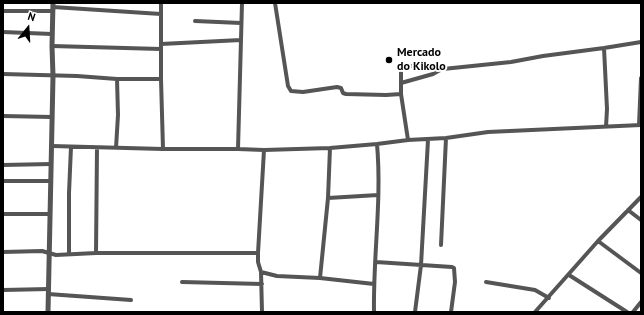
<!DOCTYPE html>
<html>
<head>
<meta charset="utf-8">
<style>
  body { margin:0 }
  #map { position:relative; width:644px; height:315px; overflow:hidden; background:#fff; font-family:"PT Sans",sans-serif }
  canvas { display:block }
  .frame { position:absolute; inset:0; border:4px solid #000; pointer-events:none }
  .north { position:absolute; left:8px; top:8px; width:40px; height:40px; -webkit-text-stroke:3px #fff; paint-order:stroke; rotate:18deg; font-size:11px; font-weight:700; line-height:16px; text-align:center; color:#000 }
  .north::after { content:''; display:block; margin:auto; width:14px; height:18px; background:#000; clip-path:polygon(50% 0,100% 100%,50% 72%,0 100%) }
</style>
</head>
<body>
<div id="map">
<canvas width="644" height="315"></canvas>
<div class="frame"></div>
<div class="north">N</div>
</div>
<script>
const g = document.querySelector('canvas').getContext('2d');
g.lineJoin = 'round';
function trace(path, color, width, dash) {
  g.strokeStyle = color;
  g.lineWidth = width;
  g.lineCap = dash ? 'butt' : 'round';
  g.setLineDash(dash || []);
  g.stroke(path);
}
function label(font, color, halo, rows, align = 'center') {
  g.font = font + ' "PT Sans",sans-serif';
  g.lineWidth = 4;
  g.setLineDash([]);
  g.textBaseline = 'middle';
  g.strokeStyle = halo;
  g.fillStyle = color;
  for (const [text, x, y, turn = 0] of rows) {
    g.save();
    g.translate(x, y);
    g.rotate((+turn || 0) * Math.PI / 180);
    g.textAlign = isNaN(turn) ? turn : align;
    if (halo) g.strokeText(text, 0, 0);
    g.fillText(text, 0, 0);
    g.restore();
  }
}
trace(new Path2D(`
  M 161,3 L 161,79 L 163,149
  M 275,3 L 288,86 L 291,91 L 303,92 L 337,87 L 341,88 L 343,93 L 346,94 L 386,95 L 401,94
  M 53,7 L 161,14
  M 3,11 L 53,11
  M 195,21 L 241,23
  M 3,32 L 52,34
  M 161,44 L 241,40
  M 52,46 L 161,49
  M 604,48 L 607,109 L 606,127
  M 3,74 L 77,76 L 117,79 L 161,79
  M 401,83 L 433,74 L 442,69
  M 3,116 L 52,117
  M 639,125 L 641,78
  M 408,140 L 401,94 L 401,65 L 443,69 L 511,62 L 543,56 L 604,48 L 641,42
  M 52,146 L 163,149 L 238,149 L 264,150 L 330,148 L 377,144 L 408,140 L 446,138 L 488,132 L 641,125
  M 116,148 L 118,115 L 117,79
  M 238,149 L 242,3
  M 264,150 L 258,253 L 258,262 L 261,272 L 277,276 L 320,278 L 374,284
  M 3,165 L 51,164
  M 3,181 L 51,181
  M 328,198 L 378,195
  M 628,210 L 641,220
  M 3,214 L 50,214
  M 598,241 L 641,273
  M 441,245 L 446,138
  M 3,252 L 42,251 L 56,255 L 96,253 L 258,253
  M 96,253 L 97,148
  M 69,254 L 69,193 L 71,147
  M 376,262 L 452,267 L 454,268 L 455,282 L 451,312
  M 261,272 L 262,312
  M 569,275 L 627,312
  M 320,278 L 328,198 L 330,148
  M 182,282 L 262,284
  M 486,282 L 535,290 L 549,298
  M 3,290 L 49,289
  M 48,294 L 131,300
  M 374,312 C 373,256 382,200 377,144
  M 415,312 L 421,265 L 428,140
  M 535,312 L 598,241 L 641,197
  M 633,312 L 641,302`), '#555', 4);
trace(new Path2D(`
  M 48,312 L 53,76 L 52,46 L 53,3`), '#555', 5);
for (const [x, y, r, color] of [
  [389,60,4,"#000"]
]) {
  const dot = new Path2D();
  dot.arc(x, y, r, 0, 2 * Math.PI);
  g.fillStyle = color;
  g.fill(dot);
  trace(dot, '#fff', 1.5);
}
label('bold 12px', '#000', '#fff', [
  ["Mercado",397,53],
  ["do Kikolo",397,67]
], 'left');
</script>
</body>
</html>
